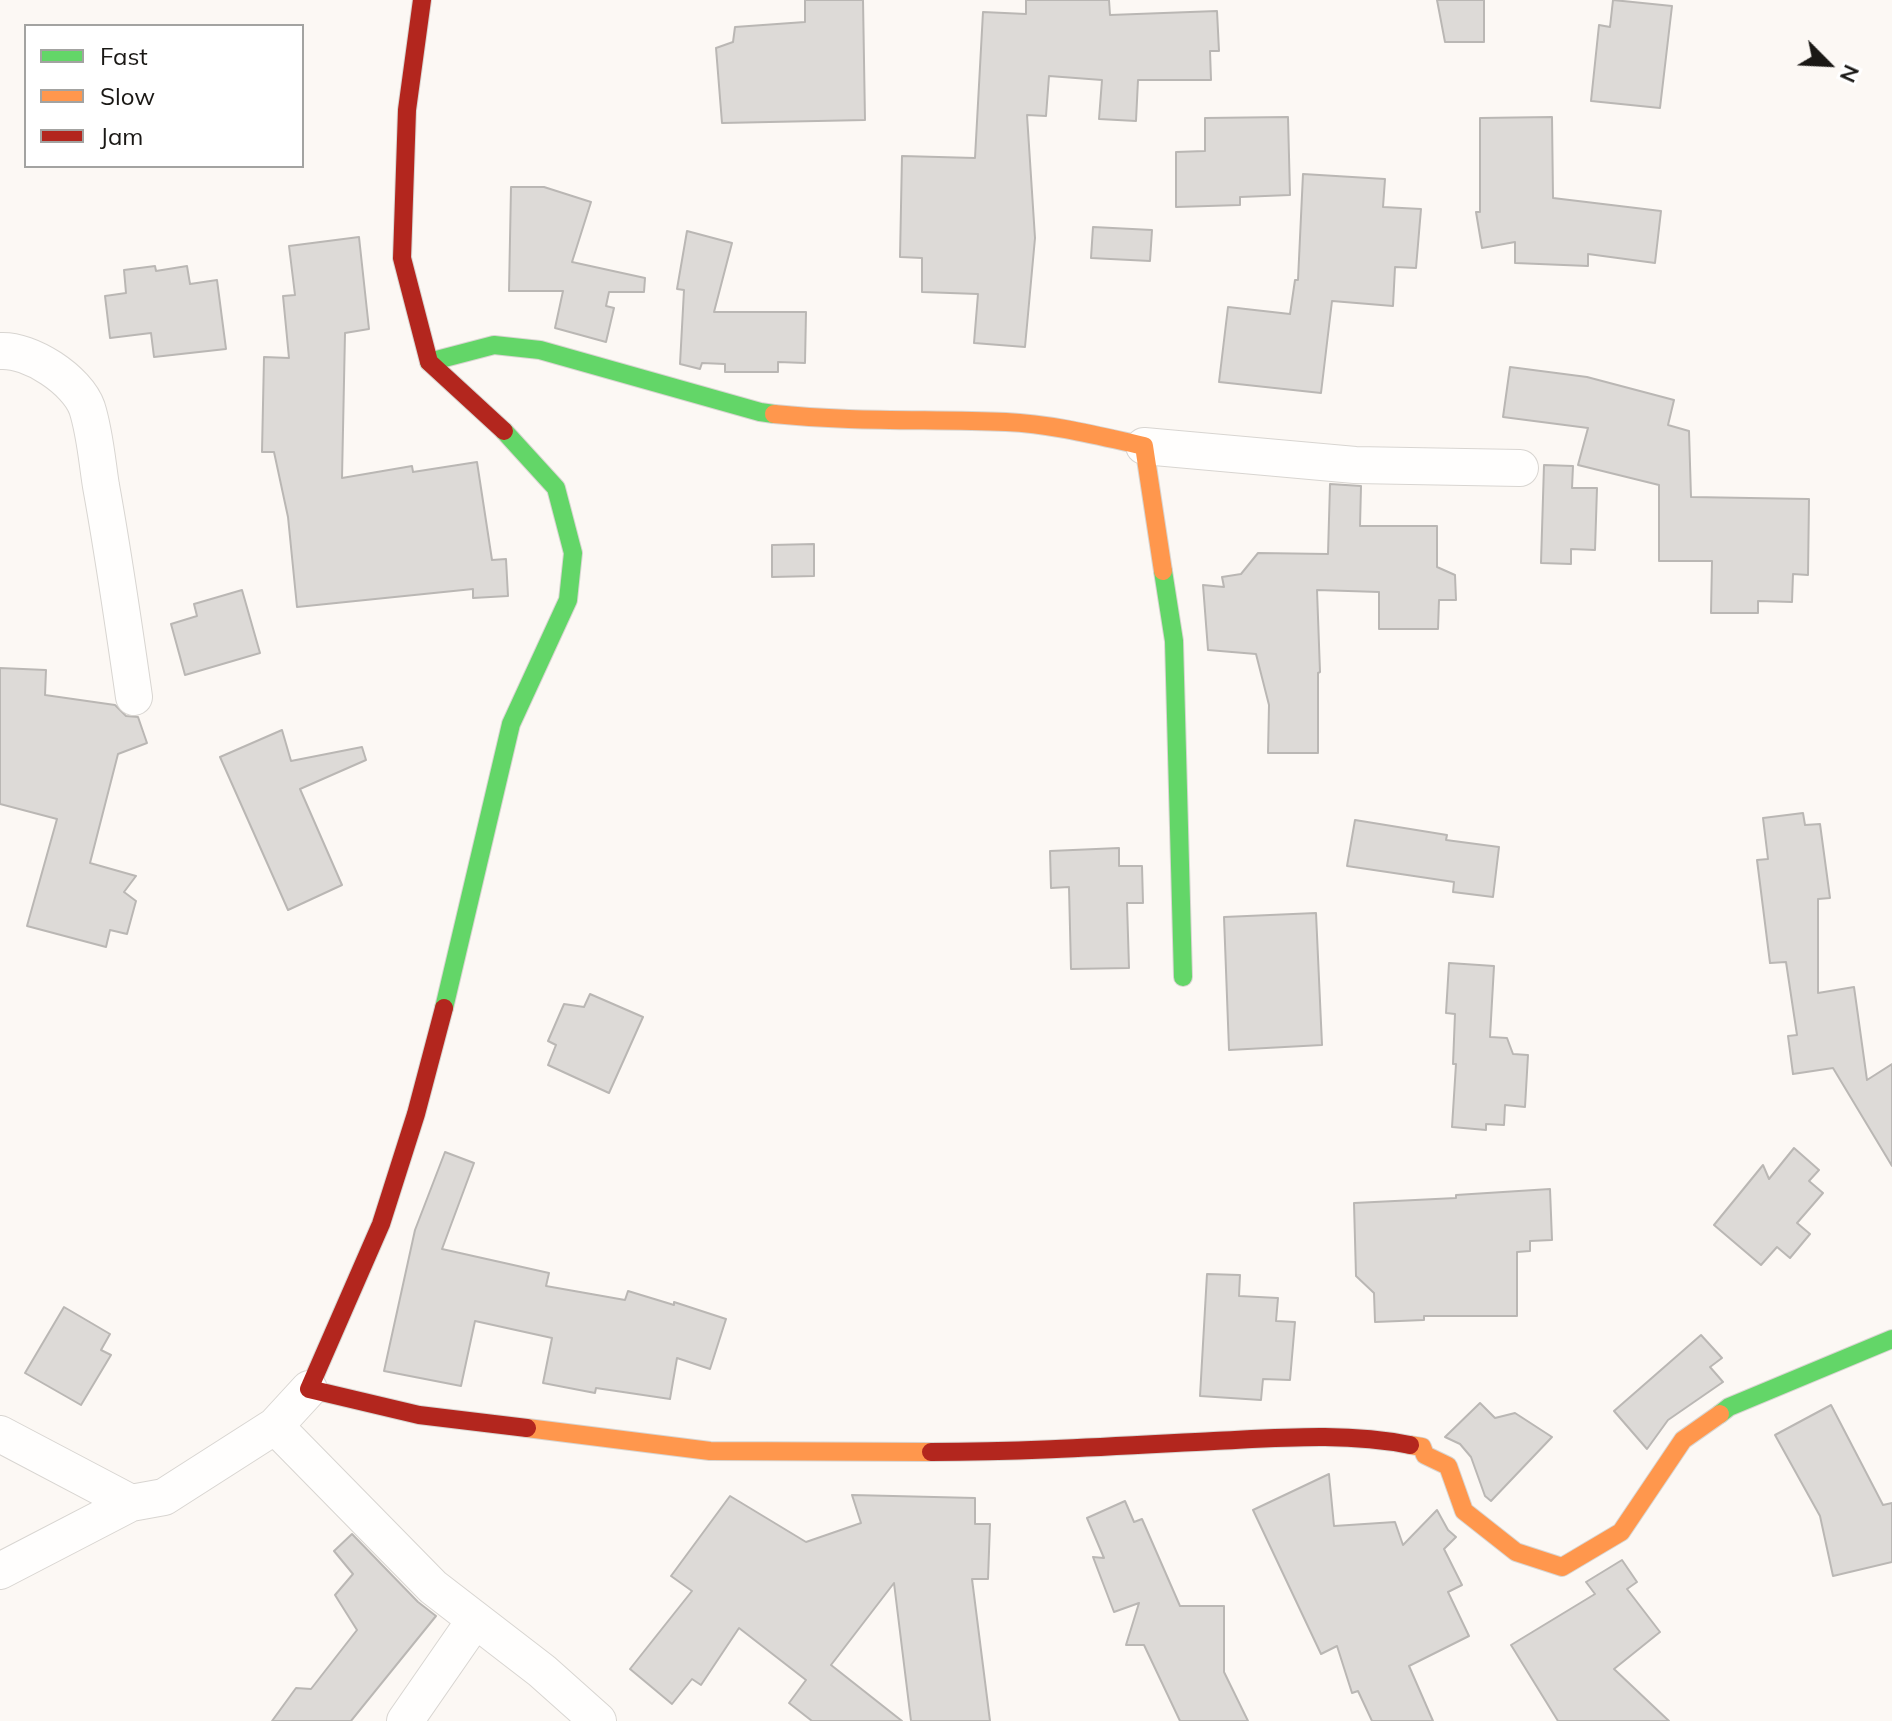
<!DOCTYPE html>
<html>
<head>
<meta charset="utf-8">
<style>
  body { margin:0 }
  #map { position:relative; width:1892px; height:1721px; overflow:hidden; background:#fcf8f4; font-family:Mulish,sans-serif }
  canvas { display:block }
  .legend { position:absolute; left:24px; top:24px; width:280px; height:144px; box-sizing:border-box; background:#fff; border:2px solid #a3a3a1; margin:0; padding:10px 14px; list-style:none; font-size:24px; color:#1a1815 }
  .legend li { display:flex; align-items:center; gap:16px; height:40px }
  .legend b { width:40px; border:2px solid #a3a3a1 }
  .north { position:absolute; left:1788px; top:24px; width:80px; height:80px; -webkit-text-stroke:6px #fff; paint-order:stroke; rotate:114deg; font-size:22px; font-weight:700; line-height:32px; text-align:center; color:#1a1815 }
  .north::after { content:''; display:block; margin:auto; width:28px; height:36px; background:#1a1815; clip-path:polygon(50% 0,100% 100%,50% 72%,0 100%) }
</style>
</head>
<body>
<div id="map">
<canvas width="1892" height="1721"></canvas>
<ul class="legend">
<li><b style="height:10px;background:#63d668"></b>Fast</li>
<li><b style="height:10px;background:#ff974d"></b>Slow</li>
<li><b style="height:10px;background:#b3261e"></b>Jam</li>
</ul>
<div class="north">N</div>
</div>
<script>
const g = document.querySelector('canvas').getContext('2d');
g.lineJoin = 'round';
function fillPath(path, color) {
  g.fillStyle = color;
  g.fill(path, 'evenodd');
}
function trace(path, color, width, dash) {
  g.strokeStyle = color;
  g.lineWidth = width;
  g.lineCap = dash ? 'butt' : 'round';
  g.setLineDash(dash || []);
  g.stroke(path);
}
const building = new Path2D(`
  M 805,0 L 863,0 L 865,120 L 722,123 L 716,48 L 733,42 L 735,27 L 805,22 Z
  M 1026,0 L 1109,0 L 1110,15 L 1217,11 L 1219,51 L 1210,51 L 1211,80 L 1138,80 L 1136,121 L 1099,119 L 1102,80 L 1049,76 L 1046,116 L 1027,115 L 1035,238 L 1025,347 L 974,343 L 978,294 L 922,292 L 922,258 L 900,257 L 902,156 L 975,158 L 983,12 L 1026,14 Z
  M 1437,0 L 1484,0 L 1484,42 L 1445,42 Z
  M 1613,0 L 1672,6 L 1660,108 L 1591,101 L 1599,25 L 1610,27 Z
  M 1288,117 L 1290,195 L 1240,197 L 1240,205 L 1176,207 L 1176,152 L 1205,151 L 1205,118 Z
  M 1552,117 L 1553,198 L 1661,211 L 1655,263 L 1588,254 L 1588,266 L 1515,263 L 1515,242 L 1482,248 L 1476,212 L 1480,212 L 1480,118 Z
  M 1303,174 L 1385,179 L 1383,207 L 1421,209 L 1416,268 L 1395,267 L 1393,306 L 1332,301 L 1321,393 L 1219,382 L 1228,307 L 1290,314 L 1295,280 L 1298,280 Z
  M 511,187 L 544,187 L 591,202 L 572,262 L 645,278 L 644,292 L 609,292 L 606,306 L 614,308 L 606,342 L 555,328 L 563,291 L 509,291 Z
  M 1093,227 L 1152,230 L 1150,261 L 1091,258 Z
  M 687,231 L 732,243 L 714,312 L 806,312 L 805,363 L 778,362 L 778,372 L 725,372 L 725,364 L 702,363 L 700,369 L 680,364 L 684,290 L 677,289 Z
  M 359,237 L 369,329 L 345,333 L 342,478 L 412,466 L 413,472 L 477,462 L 492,560 L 506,559 L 508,596 L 473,598 L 473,589 L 297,607 L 288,517 L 274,452 L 262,452 L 264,357 L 289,358 L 283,296 L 295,295 L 289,246 Z
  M 155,266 L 156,271 L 187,266 L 190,284 L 217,280 L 226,349 L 154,357 L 151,333 L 110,338 L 105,296 L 126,293 L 124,270 Z
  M 1510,367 L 1587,377 L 1674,400 L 1668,425 L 1689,431 L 1691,497 L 1809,499 L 1808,575 L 1793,574 L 1792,602 L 1758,601 L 1758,613 L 1711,613 L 1712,561 L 1659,561 L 1659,485 L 1578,465 L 1588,428 L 1503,417 Z
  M 1544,465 L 1573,466 L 1572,488 L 1597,488 L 1595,550 L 1571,549 L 1571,564 L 1541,563 Z
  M 1330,484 L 1361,486 L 1360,526 L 1437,526 L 1437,567 L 1455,575 L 1456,600 L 1439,600 L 1438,629 L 1379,629 L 1379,592 L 1317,590 L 1320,672 L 1318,673 L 1318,753 L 1268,753 L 1269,705 L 1256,654 L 1208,650 L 1203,585 L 1224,587 L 1222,577 L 1241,574 L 1258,553 L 1328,554 Z
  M 814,544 L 814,576 L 772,577 L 772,545 Z
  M 242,590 L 260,653 L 185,675 L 171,624 L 197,616 L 194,604 Z
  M 0,668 L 46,670 L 45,695 L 115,705 L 126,716 L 138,717 L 147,743 L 118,754 L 90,863 L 136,876 L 124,892 L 136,901 L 127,934 L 110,930 L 106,947 L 27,926 L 57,819 L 0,804 Z
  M 282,730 L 291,761 L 362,747 L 366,760 L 300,789 L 342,885 L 288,910 L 220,757 Z
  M 1803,813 L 1805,825 L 1820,824 L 1830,898 L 1818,899 L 1818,993 L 1854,987 L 1867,1080 L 1892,1064 L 1892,1166 L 1833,1068 L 1793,1074 L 1788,1036 L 1797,1035 L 1786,962 L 1770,963 L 1757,860 L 1768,859 L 1763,818 Z
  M 1355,820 L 1447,835 L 1446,840 L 1499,847 L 1493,897 L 1453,892 L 1454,882 L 1347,866 Z
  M 1119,848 L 1119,866 L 1142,866 L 1143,903 L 1127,903 L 1129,968 L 1071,969 L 1069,887 L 1051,888 L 1050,851 Z
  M 1316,913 L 1322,1045 L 1229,1050 L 1224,917 Z
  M 1449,963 L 1494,966 L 1490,1037 L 1507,1038 L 1513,1054 L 1528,1055 L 1525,1107 L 1505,1105 L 1504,1125 L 1486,1124 L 1486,1130 L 1452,1127 L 1456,1064 L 1453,1064 L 1455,1014 L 1446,1013 Z
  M 590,994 L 643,1017 L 609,1093 L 548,1065 L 556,1045 L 548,1041 L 564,1004 L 584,1007 Z
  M 1794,1148 L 1819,1170 L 1809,1181 L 1823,1193 L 1797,1223 L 1810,1234 L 1790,1258 L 1777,1247 L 1761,1265 L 1714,1225 L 1763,1165 L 1769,1179 Z
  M 445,1152 L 474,1163 L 442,1249 L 549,1273 L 546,1286 L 625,1300 L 628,1291 L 674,1305 L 674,1302 L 726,1319 L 710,1369 L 677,1358 L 670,1399 L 596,1388 L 595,1393 L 543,1383 L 552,1338 L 475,1321 L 461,1386 L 384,1371 L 415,1230 Z
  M 1550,1189 L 1552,1240 L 1530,1241 L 1530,1251 L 1517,1252 L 1517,1316 L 1424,1316 L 1424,1320 L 1375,1322 L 1374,1293 L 1356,1276 L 1354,1203 L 1456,1198 L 1456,1195 Z
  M 1207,1274 L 1240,1275 L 1239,1296 L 1278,1298 L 1276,1321 L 1295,1322 L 1290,1380 L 1263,1379 L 1261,1400 L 1200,1396 Z
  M 64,1307 L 110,1334 L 101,1350 L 111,1355 L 81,1405 L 25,1373 Z
  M 1701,1335 L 1722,1358 L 1710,1367 L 1723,1382 L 1668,1420 L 1647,1449 L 1614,1411 Z
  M 1480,1403 L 1495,1418 L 1515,1413 L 1552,1437 L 1491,1501 L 1485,1496 L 1471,1457 L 1460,1444 L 1445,1437 Z
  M 1831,1405 L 1883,1505 L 1892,1503 L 1892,1562 L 1833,1576 L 1820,1516 L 1775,1435 Z
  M 1329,1474 L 1334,1526 L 1395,1522 L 1403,1545 L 1437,1510 L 1448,1530 L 1456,1537 L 1444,1549 L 1462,1585 L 1448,1592 L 1469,1636 L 1409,1666 L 1433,1721 L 1372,1721 L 1358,1691 L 1352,1693 L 1337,1646 L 1321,1654 L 1253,1510 Z
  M 852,1495 L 975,1498 L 975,1524 L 990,1524 L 988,1579 L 972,1579 L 990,1721 L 911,1721 L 894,1583 L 831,1665 L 902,1721 L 812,1721 L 789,1703 L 806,1680 L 739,1628 L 701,1685 L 692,1679 L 672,1704 L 630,1669 L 692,1591 L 671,1576 L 730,1496 L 806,1542 L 861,1523 Z
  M 1125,1501 L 1134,1522 L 1142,1519 L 1180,1606 L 1224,1606 L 1224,1672 L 1248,1721 L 1180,1721 L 1144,1645 L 1126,1645 L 1139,1603 L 1114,1612 L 1093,1557 L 1104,1558 L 1087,1518 Z
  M 352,1534 L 418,1602 L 436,1616 L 351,1721 L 272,1721 L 296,1688 L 311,1689 L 357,1630 L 335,1595 L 353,1574 L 334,1551 Z
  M 1622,1560 L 1637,1582 L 1627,1589 L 1660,1632 L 1614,1669 L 1669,1721 L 1558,1721 L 1511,1645 L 1595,1594 L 1586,1582 Z`);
fillPath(building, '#dddad7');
trace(building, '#bab7b4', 2);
const street = new Path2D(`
  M 0,351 C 30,349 77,380 87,408 C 95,433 97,461 101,486 C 114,557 124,627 134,697
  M 1144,446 L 1355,465 L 1520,468
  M 275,1426 L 433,1587 L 542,1671 L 598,1721
  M 0,1434 L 131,1503
  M 0,1571 L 131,1503 L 164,1497 L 275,1426 L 309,1389
  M 405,1721 L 475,1620`);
const fast = new Path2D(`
  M 429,362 L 494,345 L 540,350 L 760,412 L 774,414
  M 1163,571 L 1174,641 L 1183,977
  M 444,1008 L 511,724 L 568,600 L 573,553 L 556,488 L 504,431
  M 1720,1414 L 1729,1407 L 1892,1339`);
const slow = new Path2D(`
  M 774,414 C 851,422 928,419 1006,422 C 1052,424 1099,436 1144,446 L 1163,571
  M 527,1428 L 710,1451 L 931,1452
  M 1410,1445 L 1422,1447 L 1425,1455 L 1448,1466 L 1464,1511 L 1516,1552 L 1562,1567 L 1621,1532 L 1683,1440 L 1720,1414`);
const jam = new Path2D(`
  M 422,0 L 407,110 L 402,258 L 429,362 L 504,431
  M 444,1008 L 416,1114 L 381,1224 L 309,1389 L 419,1415 L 527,1428
  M 931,1452 C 1026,1452 1119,1446 1214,1441 C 1278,1438 1346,1432 1410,1445`);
trace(street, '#d8d5d1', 38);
trace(fast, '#d8d5d1', 20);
trace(slow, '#d8d5d1', 20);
trace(jam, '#d8d5d1', 20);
trace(street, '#fffefd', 36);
trace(fast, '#63d668', 18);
trace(slow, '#ff974d', 18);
trace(jam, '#b3261e', 18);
</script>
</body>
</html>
